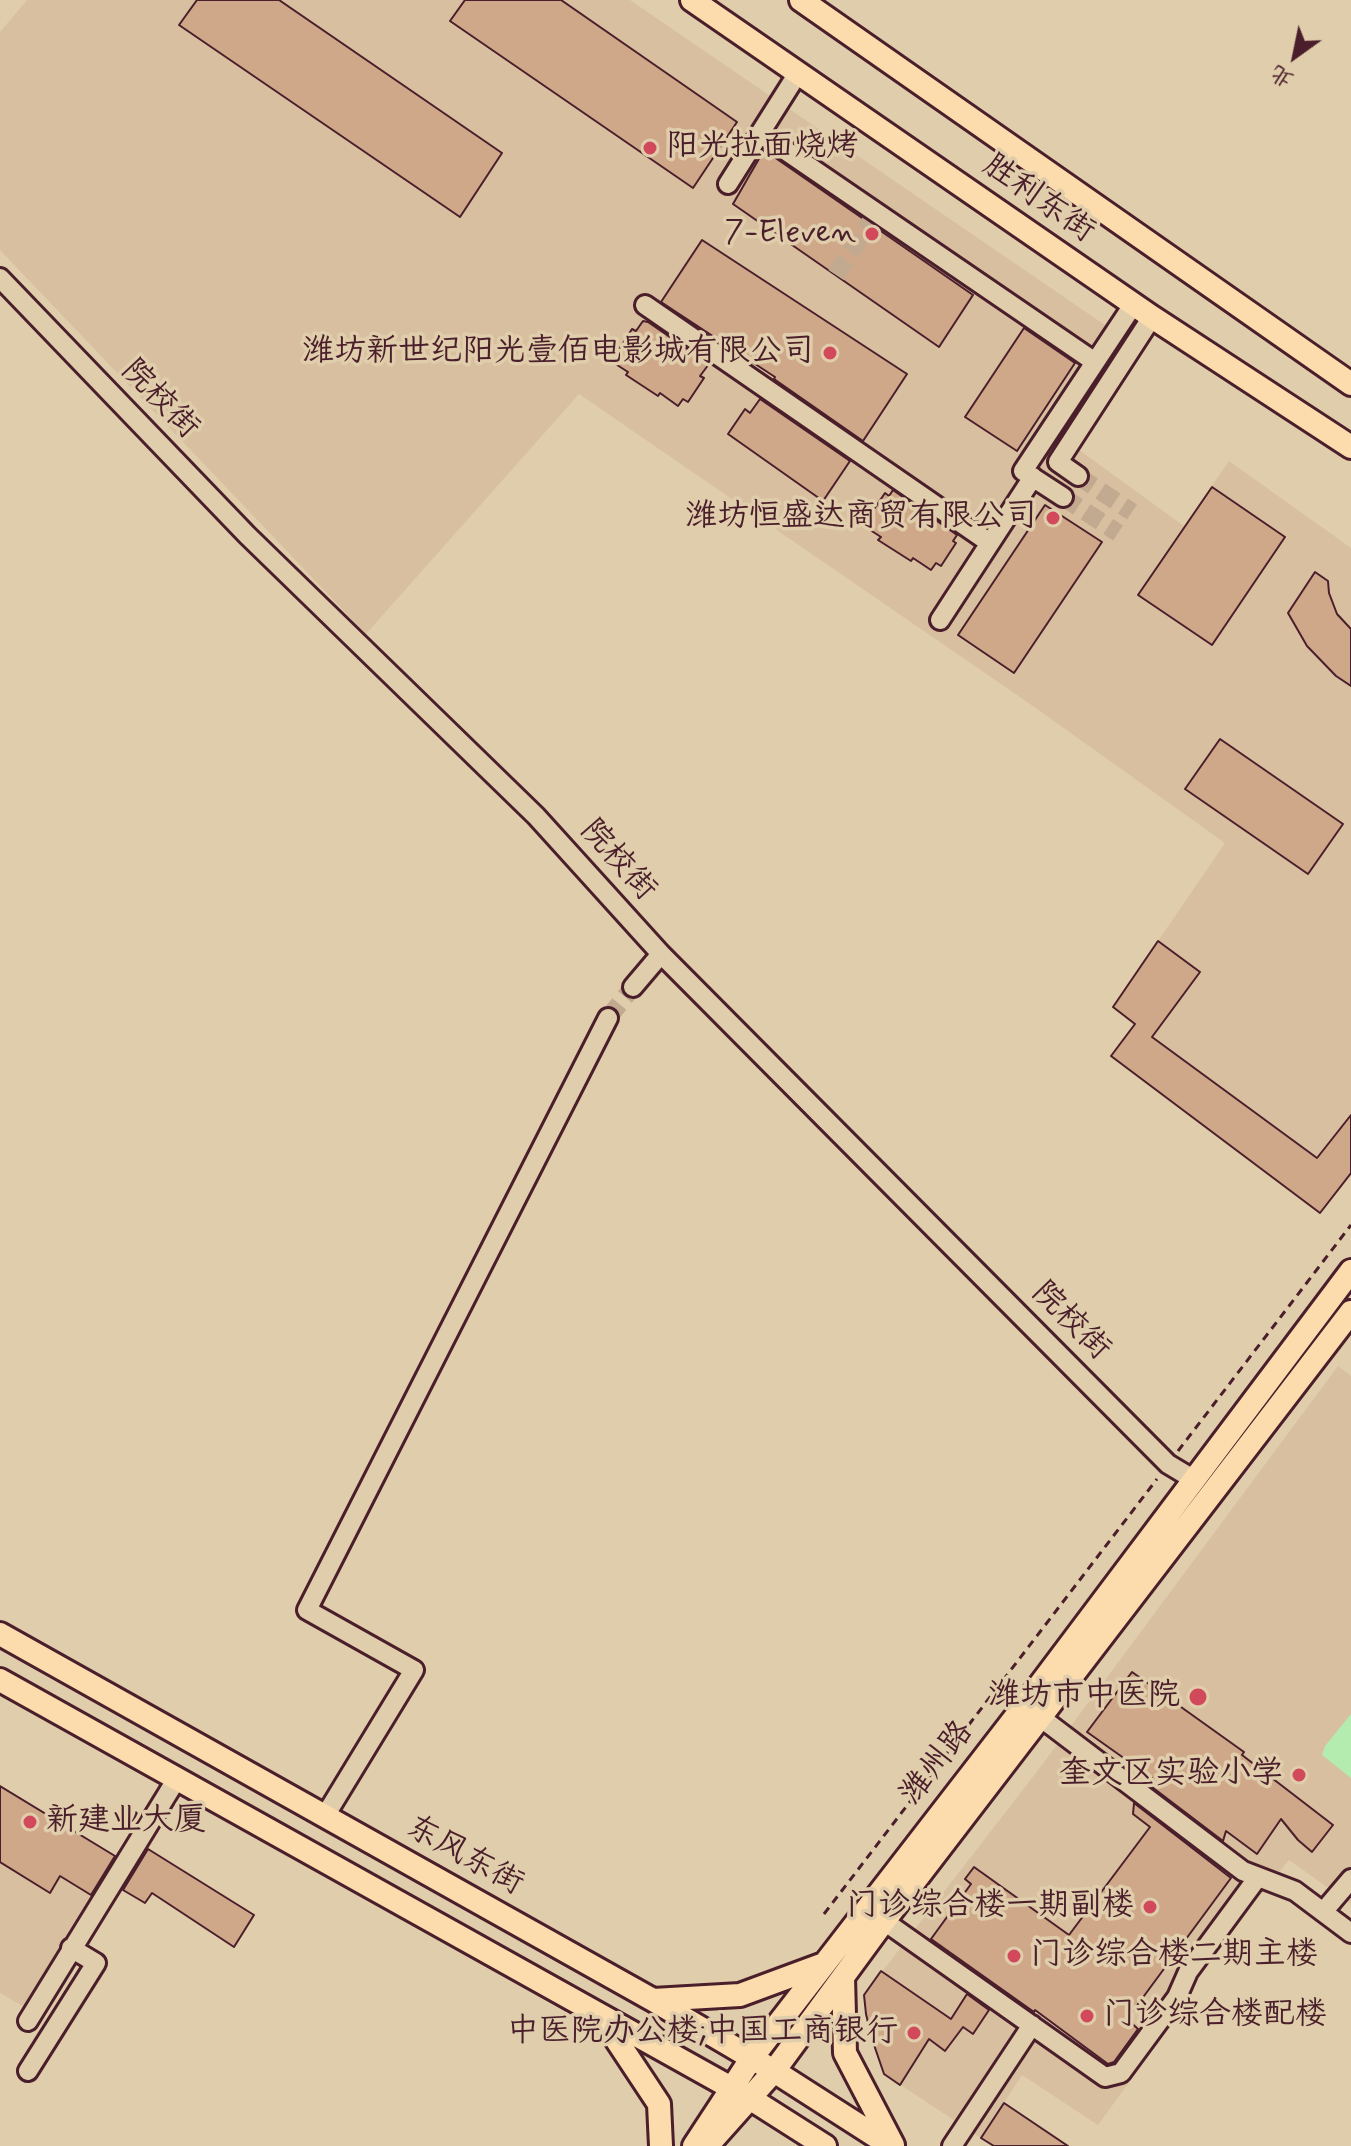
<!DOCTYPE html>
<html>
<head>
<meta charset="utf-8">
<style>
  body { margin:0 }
  #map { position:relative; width:1351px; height:2146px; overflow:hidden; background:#e0cdab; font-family:Mynerve,"LXGW WenKai TC",sans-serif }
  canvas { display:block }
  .north { position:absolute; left:1255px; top:16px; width:80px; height:80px; -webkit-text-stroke:6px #e0cdab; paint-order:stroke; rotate:213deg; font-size:22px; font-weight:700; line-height:32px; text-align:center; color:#4a1f2b }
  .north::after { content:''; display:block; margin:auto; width:28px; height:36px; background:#4a1f2b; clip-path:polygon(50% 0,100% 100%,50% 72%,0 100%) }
</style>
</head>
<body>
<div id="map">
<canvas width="1351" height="2146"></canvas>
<div class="north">北</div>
</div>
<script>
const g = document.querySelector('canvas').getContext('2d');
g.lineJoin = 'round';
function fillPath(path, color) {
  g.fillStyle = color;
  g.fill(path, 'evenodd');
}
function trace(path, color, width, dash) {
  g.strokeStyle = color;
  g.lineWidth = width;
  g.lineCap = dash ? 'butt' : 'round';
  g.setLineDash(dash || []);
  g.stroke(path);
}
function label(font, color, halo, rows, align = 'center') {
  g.font = font + ' Mynerve,"LXGW WenKai TC",sans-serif';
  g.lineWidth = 7;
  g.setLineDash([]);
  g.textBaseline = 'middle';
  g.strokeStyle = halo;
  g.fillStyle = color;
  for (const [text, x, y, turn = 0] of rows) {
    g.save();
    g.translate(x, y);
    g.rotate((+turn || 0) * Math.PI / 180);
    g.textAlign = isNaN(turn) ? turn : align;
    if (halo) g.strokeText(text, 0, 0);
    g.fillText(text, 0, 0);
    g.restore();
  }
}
fillPath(new Path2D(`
  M 27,0 L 630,0 L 1143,351 L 1079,450 L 1184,526 L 1229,461 L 1351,548 L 1351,1173 L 1320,1213 L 1111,1056 L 1135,1024 L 1113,1007 L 1225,843 L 1030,704 L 579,394 L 366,634 L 0,250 L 0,32 Z
  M 1338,1366 L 1351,1376 L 1351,1904 L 1289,1860 L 1203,1965 L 1189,2000 L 1098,2125 L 1022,2075 L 981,2138 L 884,2074 L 872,2039 L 864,1995 L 1042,1765 Z
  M 0,1786 L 120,1858 L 26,2008 L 0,1993 Z`), '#d8bf9f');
fillPath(new Path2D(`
  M 1351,1714 L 1351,1778 L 1322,1755 L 1325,1746 Z`), '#b4ecb0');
const building = new Path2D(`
  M 197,0 L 279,0 L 502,153 L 460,217 L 179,25 Z
  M 465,0 L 561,0 L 737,122 L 693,188 L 450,21 Z
  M 764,150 L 973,295 L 939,347 L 733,204 Z
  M 702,240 L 907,374 L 863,441 L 774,379 L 775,377 L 661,302 Z
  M 643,321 L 648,322 L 709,364 L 700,376 L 704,378 L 688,402 L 683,399 L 678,406 L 660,393 L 658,396 L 626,375 L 628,372 L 614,363 L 621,353 L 618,351 L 632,329 L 636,331 Z
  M 1024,328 L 1075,363 L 1017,451 L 965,417 Z
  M 760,399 L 850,461 L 823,501 L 728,434 L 745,409 L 750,413 Z
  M 1212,487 L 1285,537 L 1212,645 L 1138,595 Z
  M 893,490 L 957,535 L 953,541 L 956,543 L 941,566 L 936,563 L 931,570 L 913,558 L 911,561 L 878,540 L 881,537 L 867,528 L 873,517 L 870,515 L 885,493 L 889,496 Z
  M 1045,505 L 1102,542 L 1014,673 L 958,635 Z
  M 1315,572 L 1328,581 L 1329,593 L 1337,614 L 1351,629 L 1351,686 L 1336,676 L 1307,646 L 1288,613 Z
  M 1220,739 L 1343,824 L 1308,874 L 1185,789 Z
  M 1158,941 L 1200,972 L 1152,1037 L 1317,1158 L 1351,1115 L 1351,1173 L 1320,1213 L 1111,1056 L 1135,1024 L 1113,1007 Z
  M 1132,1672 L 1244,1752 L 1242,1755 L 1333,1825 L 1312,1852 L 1298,1840 L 1281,1819 L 1257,1854 L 1226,1831 L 1223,1841 L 1148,1784 L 1152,1778 L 1087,1732 Z
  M 0,1786 L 115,1856 L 91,1895 L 60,1876 L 50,1893 L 0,1862 Z
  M 1134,1803 L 1231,1878 L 1127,2019 L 1138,2029 L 1114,2062 L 1108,2064 L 1035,2010 L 1034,2012 L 931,1939 L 971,1884 L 965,1879 L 974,1867 L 1069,1935 L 1150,1827 L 1133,1814 Z
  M 148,1849 L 254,1915 L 234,1947 L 152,1893 L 145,1903 L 123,1890 Z
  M 881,1971 L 951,2019 L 967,1994 L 989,2010 L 973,2034 L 963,2027 L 945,2051 L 929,2039 L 900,2085 L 884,2074 L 872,2039 L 866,2014 L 864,1995 Z
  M 1004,2103 L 1068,2146 L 994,2146 L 981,2138 Z`);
fillPath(building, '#cfa889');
trace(building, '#4a1f2b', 2);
trace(new Path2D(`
  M 836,275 L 876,213
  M 1078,476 L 1132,512
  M 1063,497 L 1118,533
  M 608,1018 L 633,987`), '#c2aa91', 18, [18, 9]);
const minor = new Path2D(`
  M 760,133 L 1095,362
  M 728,184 L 798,73
  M 0,278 L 247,535 L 536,816 L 661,954 L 1168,1464 L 1193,1479
  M 645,305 L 990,543
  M 1078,476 L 1058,462 L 1152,317
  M 1063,497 L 1023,471 L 1133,305
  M 940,620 L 1033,477
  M 633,987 L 661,954
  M 1040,1717 L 1243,1871 L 1295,1891 L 1351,1933
  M 325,1816 L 414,1670 L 307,1610 L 608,1018
  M 1323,1912 L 1351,1879
  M 884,1921 L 1105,2077 L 1121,2073 L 1177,1997 L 1188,1972 L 1258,1877
  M 28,2021 L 176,1780
  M 28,2071 L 96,1963 L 71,1948
  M 952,2146 L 1032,2025`);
const major = new Path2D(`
  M 692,0 L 1152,317 L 1351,447
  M 801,0 L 1351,384
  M 0,1634 L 653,2000 L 774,2071 L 891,2146
  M 0,1680 L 751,2099 L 825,2146
  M 843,1977 L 845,2053 L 893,2145
  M 653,2000 L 740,1995 L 821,1965
  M 604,2021 L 659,2104 L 661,2146
  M 694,2146 L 751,2059 L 1024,1706 L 1351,1271
  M 707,2146 L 774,2071 L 884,1921 L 1351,1312`);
trace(minor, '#4a1f2b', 24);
trace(major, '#4a1f2b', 28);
trace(new Path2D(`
  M 1178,1451 L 1351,1225
  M 824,1914 L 1157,1479`), '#4a1f2b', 3, [8, 6]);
trace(minor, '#e0cdab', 18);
trace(major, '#fcdcac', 22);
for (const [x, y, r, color] of [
  [650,148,8,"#d1495b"],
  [872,234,8,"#d1495b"],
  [830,353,8,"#d1495b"],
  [1053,518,8,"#d1495b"],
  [1198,1697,10,"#d1495b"],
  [1299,1775,8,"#d1495b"],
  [30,1822,8,"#d1495b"],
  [1150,1907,8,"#d1495b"],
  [1014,1956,8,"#d1495b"],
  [1087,2016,8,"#d1495b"],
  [914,2033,8,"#d1495b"]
]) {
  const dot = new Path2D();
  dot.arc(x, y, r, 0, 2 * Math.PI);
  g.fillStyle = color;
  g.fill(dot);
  trace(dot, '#e0cdab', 3);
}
label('32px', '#4a1f2b', '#e0cdab', [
  ["阳光拉面烧烤",666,148,"left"],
  ["7-Eleven",856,234],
  ["潍坊新世纪阳光壹佰电影城有限公司",814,353],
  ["潍坊恒盛达商贸有限公司",1037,518],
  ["潍坊市中医院",1180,1697],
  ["奎文区实验小学",1283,1775],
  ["新建业大厦",46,1822,"left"],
  ["门诊综合楼一期副楼",1134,1907],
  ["门诊综合楼二期主楼",1030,1956,"left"],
  ["门诊综合楼配楼",1103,2016,"left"],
  ["中医院办公楼;中国工商银行",898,2033]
], 'right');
label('32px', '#4a1f2b', '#e0cdab', [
  ["胜利东街",1038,200,35],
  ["院校街",159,400,46],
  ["院校街",617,861,48],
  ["院校街",1070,1322,45],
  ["潍州路",938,1764,-52],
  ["东风东街",464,1857,29]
]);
</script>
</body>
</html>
